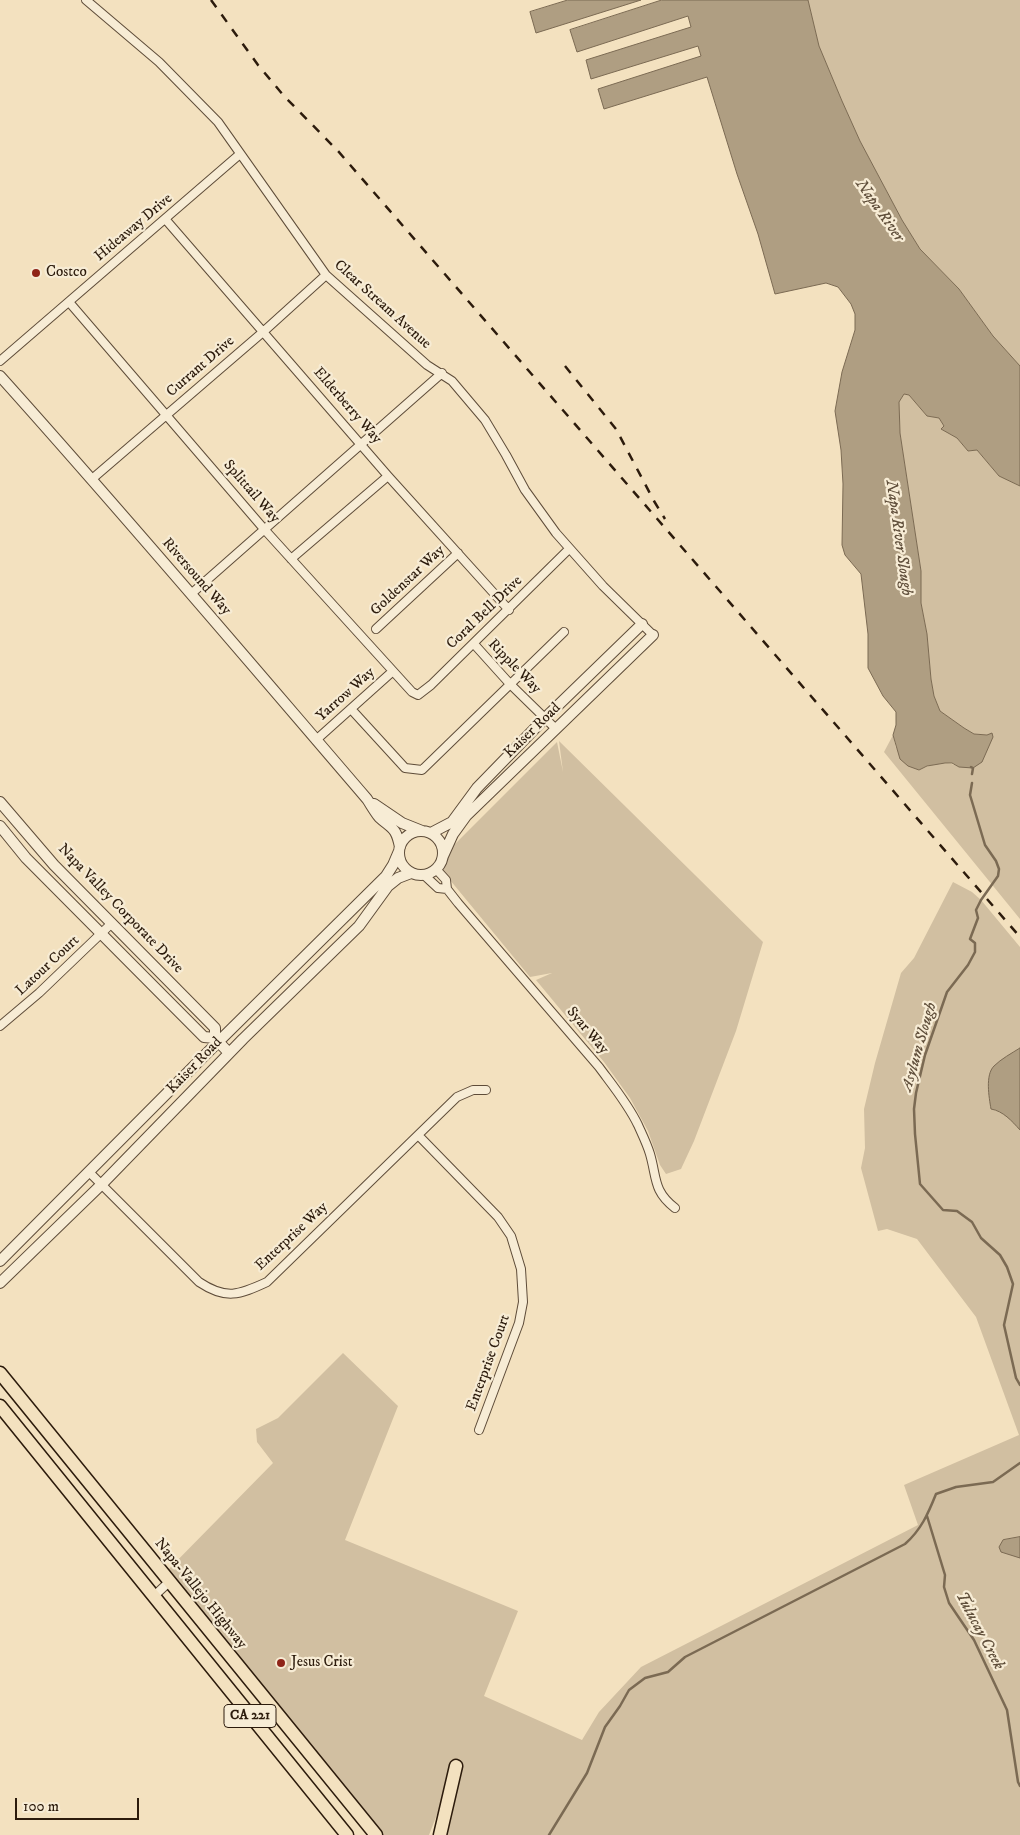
<!DOCTYPE html>
<html>
<head>
<meta charset="utf-8">
<style>
  body { margin:0 }
  #map { position:relative; width:1020px; height:1835px; overflow:hidden; background:#f3e1bf; font-family:"IM FELL DW Pica",serif }
  canvas { display:block }
  .scale { position:absolute; left:15px; top:1798px; width:124px; height:22px; box-sizing:border-box; border:2px solid #2c1b0c; border-top:0; padding-left:6px; font-size:15px; line-height:18px; white-space:nowrap; color:#2c1b0c; -webkit-text-stroke:4px #f7ecd5; paint-order:stroke }
</style>
</head>
<body>
<div id="map">
<canvas width="1020" height="1835"></canvas>
<div class="scale">100 m</div>
</div>
<script>
const g = document.querySelector('canvas').getContext('2d');
g.lineJoin = 'round';
function fillPath(path, color) {
  g.fillStyle = color;
  g.fill(path, 'evenodd');
}
function trace(path, color, width, dash) {
  g.strokeStyle = color;
  g.lineWidth = width;
  g.lineCap = dash ? 'butt' : 'round';
  g.setLineDash(dash || []);
  g.stroke(path);
}
function label(font, color, halo, rows, align = 'center') {
  g.font = font + ' "IM FELL DW Pica",serif';
  g.lineWidth = 4.5;
  g.setLineDash([]);
  g.textBaseline = 'middle';
  g.strokeStyle = halo;
  g.fillStyle = color;
  for (const [text, x, y, turn = 0] of rows) {
    g.save();
    g.translate(x, y);
    g.rotate((+turn || 0) * Math.PI / 180);
    g.textAlign = isNaN(turn) ? turn : align;
    if (halo) g.strokeText(text, 0, 0);
    g.fillText(text, 0, 0);
    g.restore();
  }
}
fillPath(new Path2D(`
  M 808,0 L 1020,0 L 1020,366 L 993,336 L 959,289 L 920,249 L 902,220 L 860,141 L 842,101 L 819,46 Z
  M 904,394 L 909,395 L 927,416 L 939,418 L 944,426 L 942,429 L 957,438 L 968,451 L 977,450 L 999,476 L 1020,486 L 1020,919 L 884,752 L 893,735 L 896,748 L 919,770 C 932,764 946,760 959,767 L 988,735 L 974,734 L 964,728 L 940,711 L 934,696 L 931,679 L 927,634 L 921,603 L 921,571 L 900,433 L 899,402 Z
  M 559,741 L 763,942 L 736,1031 L 694,1141 L 681,1169 L 666,1174 L 660,1165 L 648,1131 L 630,1098 L 604,1062 L 536,980 L 552,973 L 530,977 L 436,863 L 557,742 L 563,772 Z
  M 953,882 L 972,892 L 981,900 L 1020,947 L 1020,1835 L 440,1835 L 454,1771 L 429,1835 L 376,1835 L 163,1575 L 273,1463 L 257,1442 L 256,1429 L 278,1418 L 343,1353 L 398,1406 L 345,1540 L 518,1611 L 484,1696 L 582,1740 L 599,1712 L 641,1667 L 918,1525 L 904,1485 L 1019,1435 L 976,1317 L 917,1239 L 887,1229 L 878,1231 L 861,1168 L 865,1148 L 864,1109 L 875,1063 L 901,973 L 914,958 Z`), '#d1bfa1');
const water = new Path2D(`
  M 568,0 L 641,0 L 536,33 L 530,12 Z
  M 662,0 L 808,0 L 819,46 L 842,101 L 860,141 L 902,220 L 920,249 L 959,289 L 993,336 L 1020,366 L 1020,486 L 999,476 L 977,450 L 968,451 L 957,438 L 941,429 L 944,426 L 939,418 L 927,416 L 909,395 L 904,394 L 899,402 L 900,433 L 921,571 L 921,603 L 927,634 L 931,679 L 934,696 L 940,711 L 964,728 L 974,734 L 987,735 L 992,733 L 993,737 L 982,762 L 973,768 L 959,767 L 952,763 L 945,763 L 927,766 L 919,770 L 908,766 L 900,759 L 893,735 L 896,725 L 896,712 L 883,696 L 868,668 L 868,634 L 861,574 L 845,555 L 842,545 L 843,484 L 841,450 L 835,411 L 842,372 L 855,330 L 855,314 L 851,304 L 838,287 L 826,283 L 775,294 L 758,234 L 737,174 L 707,77 L 604,109 L 598,89 L 701,56 L 698,46 L 591,79 L 586,60 L 691,27 L 688,16 L 577,52 L 570,30 Z
  M 1020,1048 L 1020,1130 C 1012,1121 1003,1111 991,1109 C 989,1097 985,1075 994,1066 C 1001,1059 1012,1053 1020,1048 Z
  M 1020,1537 L 1020,1558 L 1001,1552 L 999,1547 L 1003,1540 Z`);
fillPath(water, '#af9e82');
trace(water, '#7b6a53', 1);
trace(new Path2D(`
  M 971,767 L 973,768 L 972,774
  M 972,783 L 970,795 L 985,845 L 996,861 L 999,869 L 998,876 L 981,900 L 976,910 L 978,918 L 970,939 L 975,943 L 975,952 L 968,965 L 947,992 L 925,1055 L 916,1093 L 914,1109 L 915,1134 L 920,1184 L 943,1210 L 957,1211 L 972,1222 L 981,1238 L 1000,1255 L 1007,1267 L 1013,1284 L 1004,1325 L 1016,1378 L 1020,1385
  M 927,1516 L 945,1575 L 944,1587 L 949,1603 L 974,1640 L 1007,1710 L 1018,1782 L 1020,1786
  M 549,1835 L 587,1773 L 605,1727 L 620,1706 L 629,1690 L 645,1678 L 668,1672 L 685,1657 L 905,1544 C 921,1530 928,1514 936,1494 L 956,1487 L 993,1482 L 1020,1463`), '#7b6a53', 2.5);
const minor = new Path2D(`
  M 86,0 L 159,62 L 218,122 L 326,275 L 427,365 L 452,381 L 485,420 L 506,455 L 525,490 L 556,533 L 603,586 L 653,635
  M 166,220 L 388,476 L 509,610
  M 69,302 L 264,529 L 412,692 L 418,695 L 431,685 L 569,549
  M 0,361 L 240,154
  M 92,479 L 263,332 L 326,275
  M 291,559 L 388,476
  M 191,594 L 442,373
  M 376,629 L 458,553
  M 474,644 L 510,684 L 556,729
  M 351,709 L 405,768 L 422,770 L 564,632
  M 316,740 L 393,671
  M 436,869 L 446,880 L 447,889 L 458,903 L 599,1067 C 613,1086 628,1104 638,1125 C 642,1134 647,1144 650,1154 C 657,1178 653,1191 675,1208
  M 424,875 L 438,888 L 447,889
  M 0,1026 L 39,993 L 112,923
  M 418,1135 L 498,1217 L 511,1236 L 521,1269 L 523,1302 L 519,1323 L 479,1430
  M 89,1172 L 199,1282 C 226,1300 239,1295 267,1282 L 457,1097 L 473,1090 L 486,1090
  M 154,1596 L 169,1582`);
const tertiary = new Path2D(`
  M 0,376 C 125,515 246,658 367,799 C 371,805 375,812 379,817 C 392,829 396,827 400,847
  M 0,802 L 54,865 L 215,1028 L 215,1038 L 229,1053
  M 374,804 L 402,823 L 422,831
  M 0,826 L 26,858 L 204,1037 L 215,1038
  M399 853a22 22 0 1 1 44 0a22 22 0 1 1-44 0Z
  M 431,833 L 452,822 L 477,788 L 545,718 L 642,624
  M 443,856 L 453,834 L 466,816 L 653,635
  M 0,1261 L 205,1055 L 386,876 L 393,865 L 399,851
  M 0,1283 L 102,1184 L 243,1039 L 359,926 L 388,886 L 398,878 L 411,873`);
const primary = new Path2D(`
  M 0,1373 L 376,1835
  M 0,1406 L 347,1835
  M 440,1835 L 456,1766`);
trace(minor, '#5e4c39', 10);
trace(tertiary, '#5e4c39', 12);
trace(primary, '#2c1b0c', 15);
trace(minor, '#f7ecd5', 8);
trace(tertiary, '#f7ecd5', 10);
trace(primary, '#f3e1bf', 12);
trace(new Path2D(`
  M 211,0 L 258,65 L 284,96 L 338,151 L 1020,937
  M 565,366 L 616,429 L 654,501 L 665,519`), '#2c1b0c', 2.5, [9, 9]);
for (const [x, y, r, color] of [
  [36,273,5,"#8f2418"],
  [281,1663,5,"#8f2418"]
]) {
  const dot = new Path2D();
  dot.arc(x, y, r, 0, 2 * Math.PI);
  g.fillStyle = color;
  g.fill(dot);
  trace(dot, '#f7ecd5', 2);
}
for (const [x, y, w] of [
  [250,1716,52]
]) {
  const box = new Path2D();
  box.roundRect(x - w / 2, y - 11.5, w, 23, 4);
  g.fillStyle = '#f7ecd5';
  g.fill(box);
  trace(box, '#2c1b0c', 1);
}
label('bold 14px', '#2c1b0c', null, [
  ["CA 221",250,1716]
]);
label('15px', '#2c1b0c', '#f7ecd5', [
  ["Hideaway Drive",134,228,-40],
  ["Clear Stream Avenue",382,305,42],
  ["Currant Drive",201,367,-41],
  ["Elderberry Way",347,406,49],
  ["Splittail Way",251,492,49],
  ["Riversound Way",196,577,49],
  ["Goldenstar Way",408,581,-43],
  ["Coral Bell Drive",485,613,-44],
  ["Ripple Way",514,667,46],
  ["Yarrow Way",346,695,-42],
  ["Kaiser Road",533,731,-44],
  ["Napa Valley Corporate Drive",120,909,46],
  ["Latour Court",48,966,-43],
  ["Syar Way",587,1031,50],
  ["Kaiser Road",195,1066,-46],
  ["Enterprise Way",292,1237,-43],
  ["Enterprise Court",489,1363,-70],
  ["Napa-Vallejo Highway",200,1594,51]
]);
label('15px', '#2c1b0c', '#f7ecd5', [
  ["Costco",46,273],
  ["Jesus Crist",291,1663]
], 'left');
label('italic 16px', '#604f3b', '#f7ecd5', [
  ["Napa River",879,211,55],
  ["Napa River Slough",898,538,82],
  ["Asylum Slough",920,1047,-74],
  ["Tulucay Creek",979,1631,62]
]);
</script>
</body>
</html>
